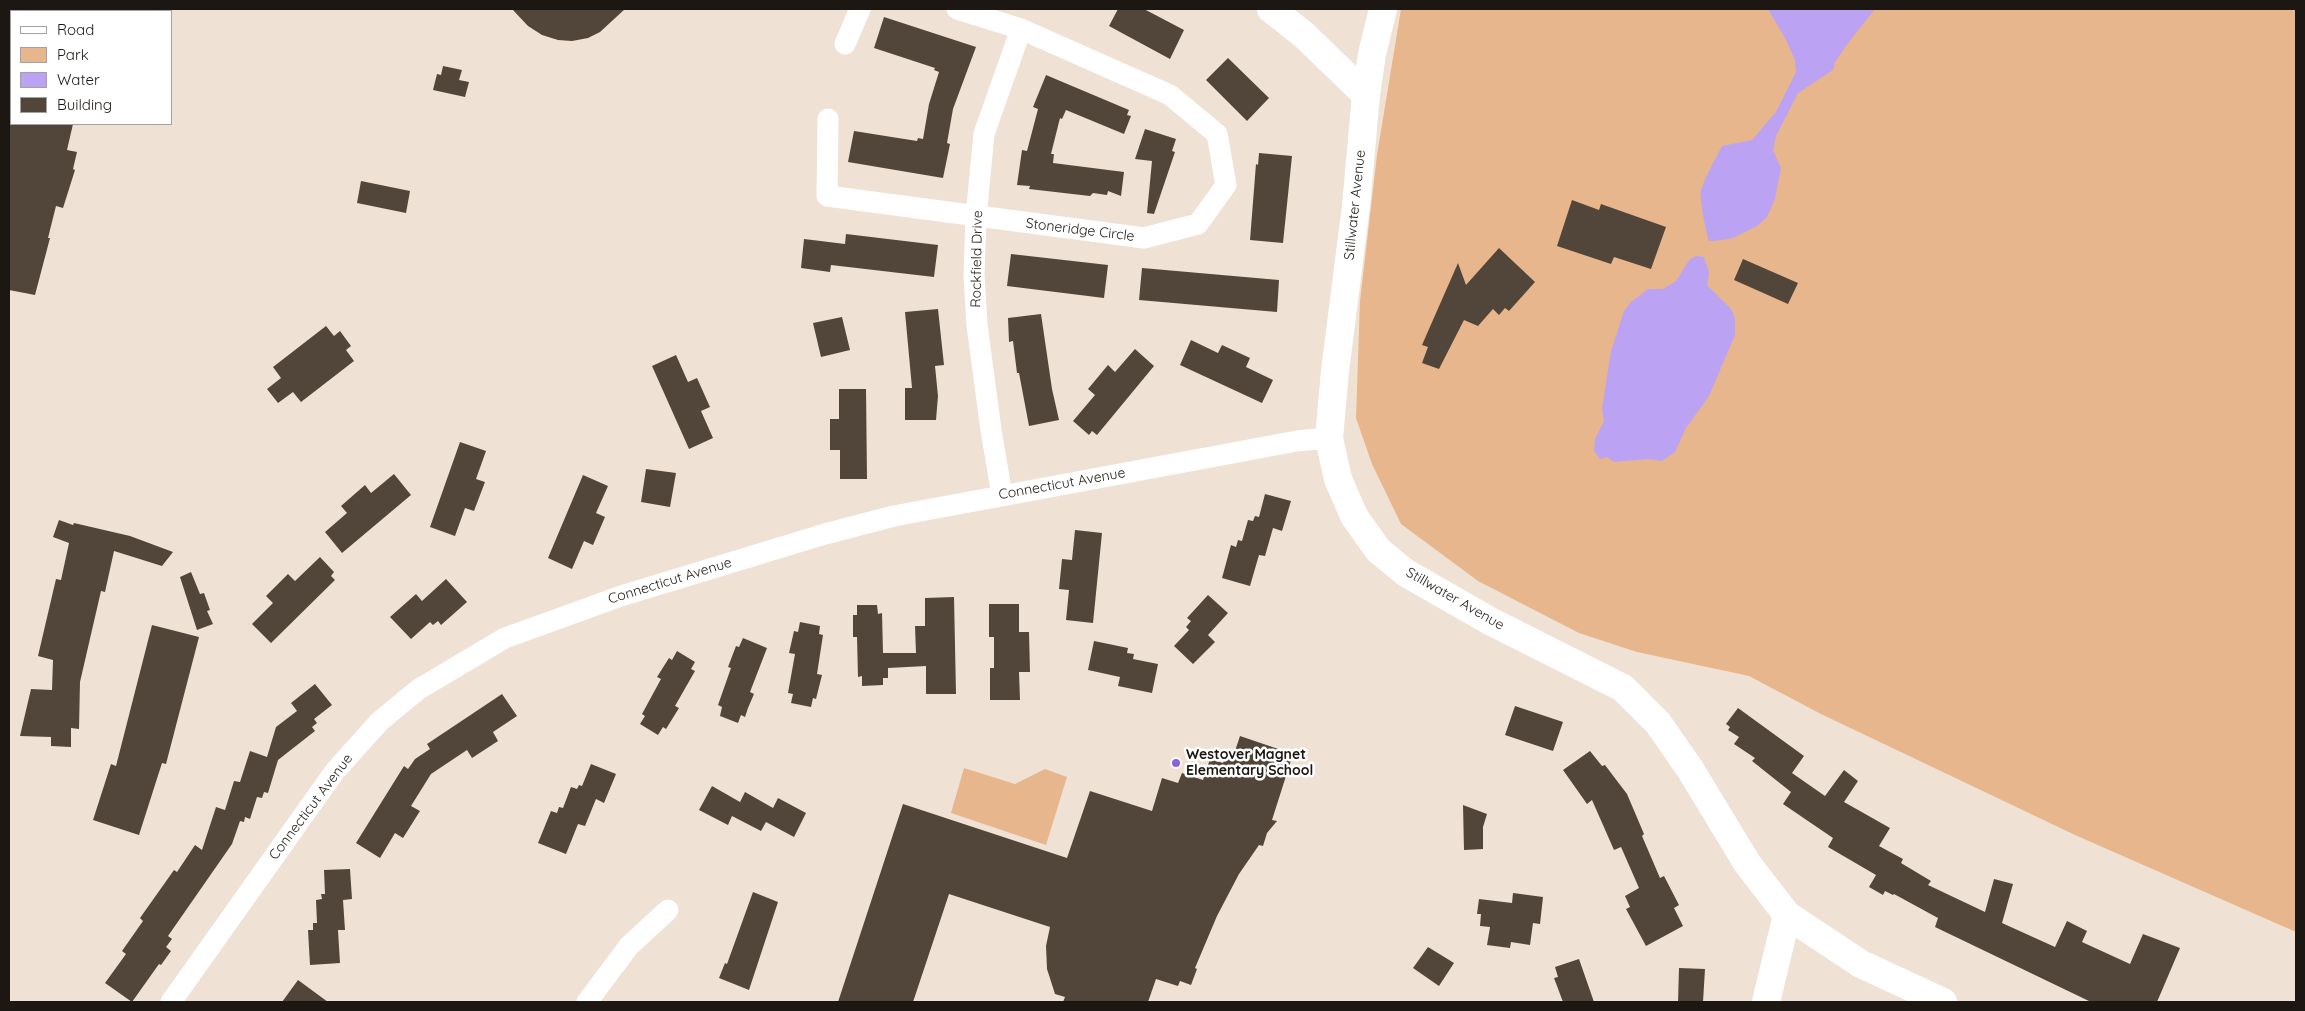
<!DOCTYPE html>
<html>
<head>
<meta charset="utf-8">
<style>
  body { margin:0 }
  #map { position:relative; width:2305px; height:1011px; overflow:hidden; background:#f0e1d5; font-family:Quicksand,sans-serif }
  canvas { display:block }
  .frame { position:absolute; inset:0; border:10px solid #1c1712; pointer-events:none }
  .legend { position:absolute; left:10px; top:10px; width:162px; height:115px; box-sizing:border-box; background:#fff; border:1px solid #a4a2a0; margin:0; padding:6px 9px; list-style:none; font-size:15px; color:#1c1712 }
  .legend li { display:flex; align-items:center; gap:10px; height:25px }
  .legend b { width:25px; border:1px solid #a4a2a0 }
</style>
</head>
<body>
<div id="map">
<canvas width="2305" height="1011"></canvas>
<div class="frame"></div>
<ul class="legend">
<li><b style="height:6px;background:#fff"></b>Road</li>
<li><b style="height:14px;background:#e8b68c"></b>Park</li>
<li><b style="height:14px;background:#bca2f3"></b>Water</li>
<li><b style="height:14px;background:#52463b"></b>Building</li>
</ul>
</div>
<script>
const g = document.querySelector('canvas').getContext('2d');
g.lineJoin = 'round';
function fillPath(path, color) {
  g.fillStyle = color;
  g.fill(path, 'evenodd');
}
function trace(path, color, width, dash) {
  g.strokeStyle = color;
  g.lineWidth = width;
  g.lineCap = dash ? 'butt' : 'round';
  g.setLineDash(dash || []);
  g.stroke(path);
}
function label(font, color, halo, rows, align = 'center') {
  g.font = font + ' Quicksand,sans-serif';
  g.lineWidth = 5;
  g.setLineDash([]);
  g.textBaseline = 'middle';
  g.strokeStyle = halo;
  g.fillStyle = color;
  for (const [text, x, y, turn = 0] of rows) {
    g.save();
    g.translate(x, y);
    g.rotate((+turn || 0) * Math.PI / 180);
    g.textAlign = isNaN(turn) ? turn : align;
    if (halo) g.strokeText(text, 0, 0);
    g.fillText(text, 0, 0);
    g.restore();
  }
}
fillPath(new Path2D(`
  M 1401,9 L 2296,9 L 2296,932 L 2075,835 L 1821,714 L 1749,676 L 1637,652 L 1579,633 L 1478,581 L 1401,524 L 1372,464 L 1356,418 L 1360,301 L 1377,155 Z
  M 964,768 L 1015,784 L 1045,769 L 1067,777 L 1046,845 L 951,813 Z`), '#e8b68c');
fillPath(new Path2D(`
  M 1768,9 L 1875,9 L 1848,43 L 1835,62 L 1833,70 L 1798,93 L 1776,136 L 1773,150 L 1781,168 L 1775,199 L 1767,217 L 1757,226 L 1733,238 L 1715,241 L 1709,241 C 1706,232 1699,197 1701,190 C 1706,175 1715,160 1722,146 L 1752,140 L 1776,112 L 1796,72 L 1795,60 L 1786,40 Z
  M 1696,256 L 1704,257 L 1709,272 L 1707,285 L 1732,310 L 1735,319 L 1735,335 L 1709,396 L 1686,428 L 1675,452 L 1662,461 L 1649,459 L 1614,462 L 1607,457 L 1600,459 L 1594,451 L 1595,439 L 1604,421 L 1602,409 L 1611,351 L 1624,311 L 1631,302 L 1648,289 L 1663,289 L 1676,281 L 1690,259 Z`), '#bca2f3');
fillPath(new Path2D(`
  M 512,9 L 625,9 L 600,32 L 588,38 L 572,41 L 558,40 L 542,35 L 528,26 Z
  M 1118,9 L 1144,9 L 1184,30 L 1170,59 L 1109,26 Z
  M 884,17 L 976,47 L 953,109 L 947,143 L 950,144 L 943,178 L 848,162 L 854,131 L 917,141 L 918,138 L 923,139 L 929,104 L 939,72 L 934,70 L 935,68 L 874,48 Z
  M 1228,58 L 1269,98 L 1247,121 L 1206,80 Z
  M 443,66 L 462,70 L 459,80 L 469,82 L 465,97 L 433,90 L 437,74 L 441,75 Z
  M 1046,75 L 1129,110 L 1127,115 L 1131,116 L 1124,134 L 1066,110 L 1062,119 L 1060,118 L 1051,154 L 1054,154 L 1053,163 L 1124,172 L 1121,196 L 1108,191 L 1107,195 L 1093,193 L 1090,196 L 1029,189 L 1030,186 L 1017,185 L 1022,150 L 1027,151 L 1038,109 L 1033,107 Z
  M 9,124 L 73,124 L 67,150 L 77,152 L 73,169 L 75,170 L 63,208 L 56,206 L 48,238 L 50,238 L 35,295 L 9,290 Z
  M 1145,129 L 1176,139 L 1172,151 L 1175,152 L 1154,214 L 1147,213 L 1152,161 L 1135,159 Z
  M 1259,153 L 1292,156 L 1283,243 L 1250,240 L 1256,164 L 1258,165 Z
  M 361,181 L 410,191 L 406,213 L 357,203 Z
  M 1572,200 L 1599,210 L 1601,204 L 1666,227 L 1651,269 L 1614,257 L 1611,264 L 1557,246 Z
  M 846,234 L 938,245 L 934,277 L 831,265 L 830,272 L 801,268 L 804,239 L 845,244 Z
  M 1499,248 L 1535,282 L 1509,311 L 1505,308 L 1499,315 L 1493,309 L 1478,326 L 1464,320 L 1439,369 L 1422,363 L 1428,347 L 1422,345 L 1458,263 L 1466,285 Z
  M 1011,254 L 1108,265 L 1104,298 L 1007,286 Z
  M 1743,259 L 1798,283 L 1788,304 L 1734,280 Z
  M 1142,268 L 1279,280 L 1277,312 L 1139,300 Z
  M 938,309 L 944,365 L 935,366 L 938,396 L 936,420 L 905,420 L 905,388 L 912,388 L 905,312 Z
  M 1041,314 L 1052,389 L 1059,420 L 1029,426 L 1019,373 L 1017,373 L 1013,341 L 1009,342 L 1008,318 Z
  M 842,317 L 850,350 L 821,357 L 813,323 Z
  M 326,326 L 334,336 L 340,331 L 351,346 L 346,350 L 354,361 L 301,402 L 293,392 L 278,403 L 267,389 L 281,378 L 273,367 Z
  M 1191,340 L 1218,353 L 1222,345 L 1250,358 L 1246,367 L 1273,380 L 1262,403 L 1180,365 Z
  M 1135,349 L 1154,366 L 1097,435 L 1092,431 L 1089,435 L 1073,421 L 1095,395 L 1088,389 L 1108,365 L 1115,372 Z
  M 676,355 L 688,382 L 697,378 L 710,407 L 701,411 L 713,438 L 689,449 L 652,366 Z
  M 839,389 L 866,389 L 867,479 L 840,479 L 840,450 L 830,450 L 830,419 L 839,419 Z
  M 460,442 L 486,451 L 476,479 L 485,482 L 474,511 L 465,508 L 455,536 L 430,527 Z
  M 646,469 L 676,473 L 670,507 L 641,502 Z
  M 394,474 L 411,495 L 342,553 L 325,532 L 347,513 L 341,506 L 365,485 L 371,493 Z
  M 583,475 L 608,486 L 596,513 L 605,517 L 593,545 L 584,541 L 572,569 L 548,558 Z
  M 1265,494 L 1291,501 L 1282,531 L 1273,528 L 1265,556 L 1259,555 L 1250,586 L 1222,578 L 1231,545 L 1236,547 L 1238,540 L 1242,541 L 1248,520 L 1253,521 L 1255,516 L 1259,517 Z
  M 59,520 L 73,525 L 74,523 L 130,536 L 173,552 L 162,566 L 114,551 L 105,592 L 101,591 L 80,682 L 79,729 L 71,728 L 71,747 L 51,746 L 51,737 L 20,736 L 31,689 L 52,690 L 53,660 L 38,656 L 56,579 L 61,580 L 69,543 L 53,537 Z
  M 1075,530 L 1102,533 L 1093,623 L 1066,620 L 1069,590 L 1059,589 L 1062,559 L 1072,560 Z
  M 320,557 L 334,572 L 331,576 L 335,580 L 271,643 L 252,624 L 273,603 L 266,596 L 288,574 L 295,581 Z
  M 191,572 L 200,594 L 204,593 L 210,610 L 207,611 L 213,624 L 197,630 L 180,577 Z
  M 446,579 L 467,602 L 441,625 L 438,621 L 433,625 L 430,622 L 411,639 L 390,617 L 416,594 L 422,601 Z
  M 1208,595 L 1228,613 L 1208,635 L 1215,642 L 1193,664 L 1174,646 L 1189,630 L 1186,627 L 1191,621 L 1187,618 Z
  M 954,597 L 956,694 L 926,694 L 926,666 L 888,668 L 888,678 L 883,678 L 883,685 L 862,686 L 862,676 L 858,677 L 857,637 L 853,637 L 853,615 L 857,615 L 857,605 L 877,605 L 878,614 L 882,613 L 883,653 L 916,653 L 915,626 L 925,626 L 925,598 Z
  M 989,604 L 1019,604 L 1019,632 L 1029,632 L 1030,672 L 1019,672 L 1020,700 L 990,700 L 990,668 L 994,668 L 994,637 L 989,637 Z
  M 800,622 L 820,626 L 819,634 L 823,635 L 817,674 L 822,675 L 816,699 L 813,698 L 811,707 L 791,703 L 793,694 L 788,693 L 795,654 L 789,653 L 794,631 L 798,632 Z
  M 152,625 L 199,637 L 166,764 L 162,763 L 139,835 L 93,820 L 111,764 L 116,766 Z
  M 743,638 L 767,648 L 750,692 L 754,694 L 748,708 L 745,717 L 741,715 L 738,723 L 720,716 L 722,707 L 718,705 L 731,668 L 728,667 L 736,646 L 739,647 Z
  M 1094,641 L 1128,648 L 1127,653 L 1134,654 L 1133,659 L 1158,664 L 1152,693 L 1118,686 L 1120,677 L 1088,670 Z
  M 677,651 L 695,662 L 691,669 L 695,671 L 675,706 L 679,708 L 666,729 L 663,727 L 658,735 L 640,724 L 645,716 L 642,714 L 661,679 L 657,677 L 669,658 L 672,660 Z
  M 315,684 L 332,705 L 314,719 L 317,723 L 312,727 L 315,731 L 278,760 L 268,793 L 264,792 L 262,798 L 257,797 L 250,819 L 245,817 L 244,822 L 240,821 L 232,844 L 168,936 L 172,939 L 166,947 L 171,951 L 161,965 L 159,964 L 132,1002 L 105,983 L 126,954 L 122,951 L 143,921 L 140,918 L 174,870 L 177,872 L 195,845 L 202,850 L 216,807 L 225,810 L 234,781 L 240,782 L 250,751 L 267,757 L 276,727 L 297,711 L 291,703 Z
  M 502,694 L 517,716 L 493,732 L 498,741 L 472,758 L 467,750 L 431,774 L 411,806 L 420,811 L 403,838 L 395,833 L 380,858 L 356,843 L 404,766 L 408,769 L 415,759 L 430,749 L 427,744 Z
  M 1515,706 L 1563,722 L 1553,751 L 1505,735 Z
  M 1738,708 L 1804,756 L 1792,773 L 1825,796 L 1844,770 L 1858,781 L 1844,802 L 1890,828 L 1879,846 L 1903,859 L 1901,863 L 1931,881 L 1928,885 L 1985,912 L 1994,879 L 2013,884 L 2002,923 L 2055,947 L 2067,921 L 2087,931 L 2082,942 L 2130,964 L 2143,934 L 2180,948 L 2157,1002 L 2091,1002 L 1935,927 L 1938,918 L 1894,894 L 1893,895 L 1885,891 L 1883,895 L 1869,887 L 1876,875 L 1828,847 L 1833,838 L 1783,804 L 1791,792 L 1752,761 L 1755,758 L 1734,744 L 1739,737 L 1728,730 L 1730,727 L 1726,724 Z
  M 1240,736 L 1293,754 L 1272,820 L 1277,821 L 1267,833 L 1263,846 L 1259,845 L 1239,874 L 1217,916 L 1195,968 L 1197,969 L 1191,985 L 1180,981 L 1178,986 L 1156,979 L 1148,1002 L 1063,1002 L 1065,997 L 1055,994 L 1047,969 L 1046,946 L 1050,927 L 949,894 L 913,1002 L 838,1002 L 903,804 L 1067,858 L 1090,791 L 1152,811 L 1162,778 L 1178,783 L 1182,773 L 1203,780 L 1210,759 L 1223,763 L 1227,752 L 1234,754 Z
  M 1590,751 L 1602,766 L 1605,765 L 1627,794 L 1644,834 L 1642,836 L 1660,878 L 1664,876 L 1679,905 L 1674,908 L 1683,926 L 1646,946 L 1626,909 L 1630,907 L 1625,896 L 1639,888 L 1621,847 L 1614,850 L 1592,800 L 1587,804 L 1563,770 Z
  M 591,764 L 616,774 L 604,803 L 596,799 L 585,826 L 578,824 L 566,854 L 538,843 L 551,811 L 557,813 L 559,807 L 563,808 L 571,787 L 577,789 L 579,785 L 582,786 Z
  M 712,786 L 740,802 L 745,792 L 773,808 L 778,798 L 806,813 L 794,837 L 766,822 L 761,831 L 732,816 L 728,825 L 699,810 Z
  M 1463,805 L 1487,814 L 1483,827 L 1483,849 L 1464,850 Z
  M 350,869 L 352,899 L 343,900 L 345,930 L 338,930 L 340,963 L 310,965 L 308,930 L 313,930 L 313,923 L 317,923 L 316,900 L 322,899 L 321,894 L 325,894 L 324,870 Z
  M 753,892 L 778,902 L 749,990 L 719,978 L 725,963 L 727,964 Z
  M 1513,893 L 1543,897 L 1540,924 L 1533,923 L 1530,945 L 1511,942 L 1510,948 L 1487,945 L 1490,927 L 1480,926 L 1481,914 L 1477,914 L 1479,899 L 1512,903 Z
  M 1428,947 L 1454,963 L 1439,986 L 1413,968 Z
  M 1579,959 L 1594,1002 L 1563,1002 L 1554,978 L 1558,977 L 1555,967 Z
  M 1679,968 L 1705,969 L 1703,1002 L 1678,1002 Z
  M 298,980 L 328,1002 L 282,1002 Z`), '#52463b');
trace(new Path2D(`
  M 845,44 L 860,9
  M 828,119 L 827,196 L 1144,238 L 1198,224 L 1226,185 L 1217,134 L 1170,95 L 1021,29 L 957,9
  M 1002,495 L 991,430 L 977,325 L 974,275 L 976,217 L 984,134 L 1021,29
  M 171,1002 L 335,771 L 380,721 L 419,689 L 505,638 L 621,596 L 825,534 L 894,516 L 1297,441 L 1329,438
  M 587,1002 L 629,946 L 668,910`), '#fff', 21);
trace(new Path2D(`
  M 1271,9 L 1304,35 L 1366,95
  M 1383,9 L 1372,54 L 1366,95 L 1356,206 L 1335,371 L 1329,438 L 1338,479 L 1354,516 L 1378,550 L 1406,573 L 1490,621 L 1623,688 L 1658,723 L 1690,769 L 1747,863 L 1787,915 L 1861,964 L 1943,1002
  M 1766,1002 L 1787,915`), '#fff', 28);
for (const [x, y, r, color] of [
  [1176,763,5,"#8f61db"]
]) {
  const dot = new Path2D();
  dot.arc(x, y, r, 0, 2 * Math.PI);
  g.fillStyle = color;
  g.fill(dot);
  trace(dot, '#fff', 2);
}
label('14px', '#1c1712', '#fff', [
  ["Stillwater Avenue",1355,205,-84],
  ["Stoneridge Circle",1080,230,7],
  ["Rockfield Drive",977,259,-89],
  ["Connecticut Avenue",1062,484,-10],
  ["Connecticut Avenue",670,581,-17],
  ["Stillwater Avenue",1455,599,30],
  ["Connecticut Avenue",311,807,-53]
]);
label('bold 14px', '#1c1712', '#fff', [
  ["Westover Magnet",1186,755],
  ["Elementary School",1186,771]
], 'left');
</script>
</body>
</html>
